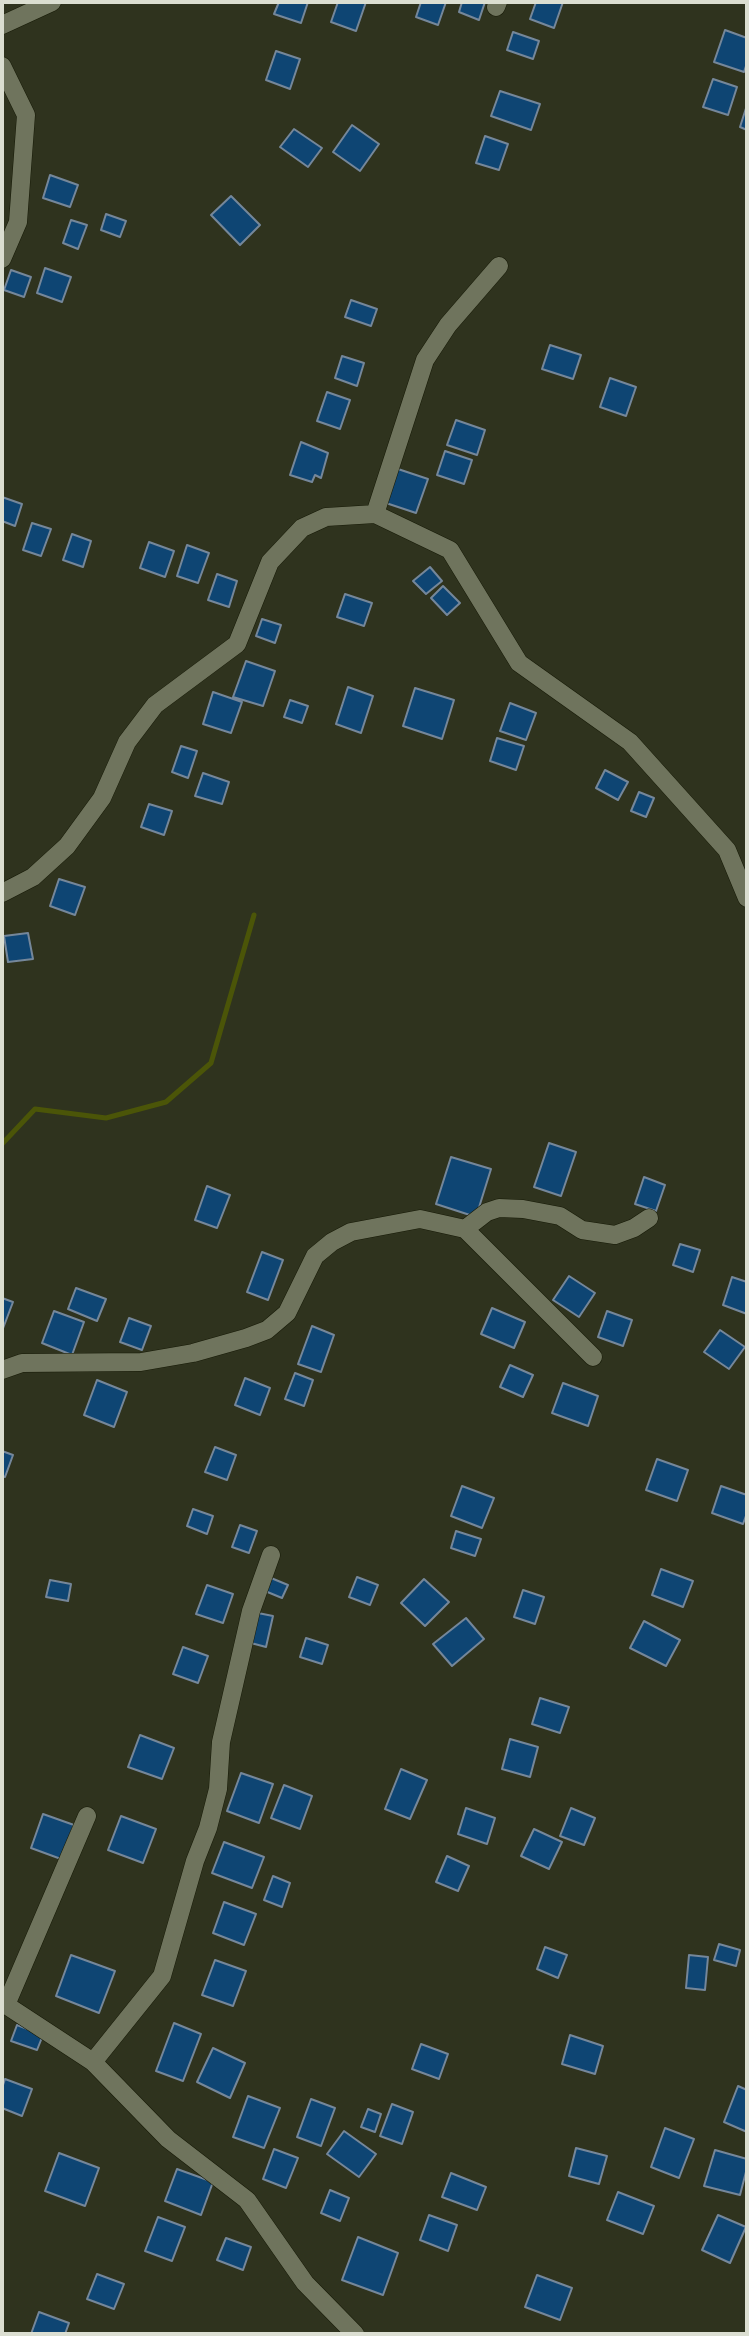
<!DOCTYPE html>
<html>
<head>
<meta charset="utf-8">
<style>
  body { margin:0 }
  #map { position:relative; width:749px; height:2336px; overflow:hidden; background:#2f331e; font-family:Commissioner,sans-serif }
  canvas { display:block }
  .frame { position:absolute; inset:0; border:4px solid #dbded1; pointer-events:none }
</style>
</head>
<body>
<div id="map">
<canvas width="749" height="2336"></canvas>
<div class="frame"></div>
</div>
<script>
const g = document.querySelector('canvas').getContext('2d');
g.lineJoin = 'round';
function trace(path, color, width, dash) {
  g.strokeStyle = color;
  g.lineWidth = width;
  g.lineCap = dash ? 'butt' : 'round';
  g.setLineDash(dash || []);
  g.stroke(path);
}
function fillPath(path, color) {
  g.fillStyle = color;
  g.fill(path, 'evenodd');
}
trace(new Path2D(`
  M 2,1144 L 35,1109 L 106,1118 L 166,1102 L 211,1063 L 254,915`), '#4b5508', 5);
const building = new Path2D(`
  M 279,2 L 308,2 L 301,23 L 274,14 Z
  M 338,2 L 366,2 L 356,31 L 331,22 Z
  M 421,2 L 446,2 L 438,25 L 416,17 Z
  M 462,2 L 485,2 L 479,20 L 459,12 Z
  M 536,2 L 563,2 L 554,28 L 530,19 Z
  M 725,30 L 747,38 L 747,63 L 744,72 L 714,62 Z
  M 513,32 L 539,41 L 533,59 L 507,50 Z
  M 276,51 L 300,59 L 290,89 L 266,80 Z
  M 713,79 L 737,87 L 728,115 L 703,107 Z
  M 500,91 L 540,104 L 531,130 L 491,116 Z
  M 747,105 L 747,130 L 740,127 Z
  M 352,125 L 379,144 L 360,171 L 333,152 Z
  M 294,129 L 322,148 L 308,167 L 280,147 Z
  M 485,136 L 508,144 L 499,170 L 476,163 Z
  M 50,175 L 78,185 L 70,207 L 43,198 Z
  M 231,196 L 260,225 L 240,245 L 211,215 Z
  M 106,214 L 126,221 L 120,237 L 101,230 Z
  M 71,220 L 87,225 L 78,249 L 63,243 Z
  M 45,268 L 71,277 L 62,302 L 37,293 Z
  M 11,270 L 31,277 L 24,297 L 4,290 Z
  M 351,300 L 377,309 L 371,326 L 345,317 Z
  M 550,345 L 581,355 L 573,379 L 542,369 Z
  M 342,356 L 364,363 L 357,386 L 335,378 Z
  M 610,378 L 636,387 L 626,416 L 600,407 Z
  M 327,392 L 350,400 L 340,429 L 317,421 Z
  M 456,420 L 485,430 L 477,455 L 447,445 Z
  M 301,442 L 328,453 L 321,478 L 315,475 L 312,482 L 290,475 Z
  M 445,451 L 472,460 L 464,484 L 437,475 Z
  M 398,469 L 428,479 L 416,513 L 386,503 Z
  M 2,497 L 22,504 L 15,526 L 2,521 Z
  M 32,523 L 51,529 L 41,556 L 23,550 Z
  M 72,534 L 91,541 L 83,567 L 63,560 Z
  M 149,542 L 174,551 L 165,577 L 140,568 Z
  M 187,545 L 209,553 L 198,583 L 177,576 Z
  M 430,567 L 442,581 L 426,594 L 413,581 Z
  M 217,574 L 237,581 L 229,607 L 208,600 Z
  M 443,586 L 460,603 L 447,615 L 431,598 Z
  M 345,594 L 372,603 L 364,626 L 337,617 Z
  M 262,619 L 281,625 L 275,643 L 256,636 Z
  M 246,661 L 275,671 L 263,706 L 233,697 Z
  M 348,687 L 373,696 L 361,733 L 336,724 Z
  M 415,688 L 454,700 L 442,739 L 403,726 Z
  M 213,692 L 242,702 L 231,733 L 203,724 Z
  M 290,700 L 308,706 L 302,723 L 284,717 Z
  M 510,703 L 536,713 L 526,740 L 500,731 Z
  M 497,738 L 524,746 L 516,770 L 490,761 Z
  M 181,746 L 197,751 L 188,778 L 172,772 Z
  M 605,770 L 628,782 L 618,800 L 596,788 Z
  M 203,773 L 229,782 L 222,804 L 195,796 Z
  M 639,792 L 654,798 L 646,817 L 631,811 Z
  M 149,804 L 172,811 L 164,835 L 141,827 Z
  M 59,879 L 85,887 L 75,915 L 50,906 Z
  M 28,933 L 33,959 L 8,962 L 4,936 Z
  M 549,1143 L 576,1152 L 561,1196 L 534,1187 Z
  M 451,1157 L 491,1169 L 476,1217 L 436,1204 Z
  M 644,1177 L 665,1185 L 656,1211 L 635,1204 Z
  M 207,1186 L 230,1195 L 217,1228 L 195,1220 Z
  M 680,1244 L 700,1250 L 693,1272 L 673,1265 Z
  M 262,1252 L 283,1260 L 268,1300 L 247,1292 Z
  M 569,1276 L 595,1293 L 579,1317 L 553,1300 Z
  M 732,1277 L 747,1282 L 747,1314 L 723,1305 Z
  M 76,1288 L 106,1299 L 97,1321 L 68,1309 Z
  M 2,1298 L 13,1302 L 2,1331 Z
  M 492,1308 L 525,1322 L 514,1348 L 481,1334 Z
  M 54,1311 L 84,1322 L 72,1355 L 42,1343 Z
  M 607,1311 L 632,1320 L 623,1346 L 598,1337 Z
  M 129,1318 L 151,1326 L 142,1350 L 120,1342 Z
  M 312,1326 L 334,1335 L 321,1372 L 298,1364 Z
  M 720,1330 L 745,1347 L 729,1369 L 704,1352 Z
  M 510,1365 L 533,1375 L 523,1397 L 500,1387 Z
  M 295,1373 L 313,1380 L 304,1406 L 285,1399 Z
  M 245,1378 L 270,1388 L 260,1415 L 235,1405 Z
  M 97,1380 L 127,1392 L 114,1427 L 84,1415 Z
  M 563,1383 L 598,1396 L 588,1426 L 552,1413 Z
  M 215,1447 L 236,1455 L 227,1480 L 205,1472 Z
  M 2,1451 L 13,1455 L 5,1477 L 2,1476 Z
  M 657,1459 L 688,1470 L 677,1501 L 646,1490 Z
  M 462,1486 L 494,1498 L 482,1528 L 451,1516 Z
  M 721,1486 L 747,1495 L 747,1513 L 743,1524 L 712,1513 Z
  M 193,1509 L 213,1516 L 207,1534 L 187,1526 Z
  M 240,1525 L 257,1531 L 249,1553 L 232,1547 Z
  M 456,1531 L 481,1539 L 475,1556 L 451,1548 Z
  M 661,1569 L 693,1581 L 683,1607 L 652,1595 Z
  M 357,1577 L 378,1585 L 370,1605 L 349,1597 Z
  M 271,1578 L 288,1585 L 282,1598 L 265,1591 Z
  M 424,1579 L 449,1602 L 425,1626 L 401,1603 Z
  M 50,1580 L 71,1584 L 68,1601 L 46,1597 Z
  M 207,1585 L 233,1594 L 223,1623 L 196,1614 Z
  M 523,1590 L 544,1597 L 535,1624 L 514,1617 Z
  M 258,1613 L 273,1616 L 266,1647 L 251,1643 Z
  M 466,1618 L 484,1639 L 452,1666 L 433,1644 Z
  M 644,1621 L 680,1640 L 666,1666 L 630,1648 Z
  M 306,1638 L 328,1645 L 322,1664 L 300,1657 Z
  M 183,1647 L 208,1656 L 198,1683 L 173,1674 Z
  M 540,1698 L 569,1707 L 560,1733 L 532,1724 Z
  M 140,1735 L 174,1748 L 162,1779 L 128,1767 Z
  M 510,1739 L 538,1747 L 530,1777 L 502,1769 Z
  M 401,1769 L 427,1780 L 410,1819 L 385,1809 Z
  M 241,1773 L 273,1784 L 259,1823 L 227,1811 Z
  M 284,1785 L 312,1796 L 300,1829 L 271,1818 Z
  M 466,1808 L 495,1818 L 487,1844 L 458,1834 Z
  M 571,1808 L 595,1818 L 584,1845 L 560,1836 Z
  M 43,1814 L 74,1825 L 61,1859 L 31,1848 Z
  M 121,1816 L 156,1829 L 143,1863 L 108,1850 Z
  M 534,1829 L 562,1842 L 549,1869 L 521,1856 Z
  M 224,1842 L 264,1857 L 252,1888 L 212,1873 Z
  M 447,1856 L 469,1866 L 458,1891 L 436,1882 Z
  M 273,1876 L 290,1883 L 282,1907 L 264,1900 Z
  M 224,1902 L 256,1914 L 244,1945 L 213,1933 Z
  M 719,1944 L 740,1950 L 736,1966 L 714,1960 Z
  M 545,1947 L 567,1955 L 558,1978 L 537,1969 Z
  M 71,1955 L 115,1971 L 99,2013 L 56,1996 Z
  M 689,1955 L 708,1957 L 705,1990 L 686,1988 Z
  M 215,1960 L 246,1971 L 233,2006 L 202,1995 Z
  M 174,2023 L 201,2034 L 183,2081 L 156,2071 Z
  M 17,2025 L 43,2035 L 37,2050 L 11,2041 Z
  M 570,2035 L 603,2046 L 595,2074 L 562,2064 Z
  M 421,2044 L 448,2054 L 439,2079 L 412,2069 Z
  M 213,2048 L 245,2063 L 230,2098 L 197,2082 Z
  M 5,2079 L 32,2089 L 22,2116 L 2,2108 L 2,2088 Z
  M 738,2086 L 747,2090 L 747,2132 L 724,2122 Z
  M 248,2096 L 280,2108 L 264,2148 L 233,2137 Z
  M 311,2099 L 335,2108 L 321,2146 L 297,2137 Z
  M 392,2104 L 413,2112 L 402,2144 L 380,2136 Z
  M 368,2109 L 381,2114 L 375,2132 L 361,2127 Z
  M 665,2128 L 694,2139 L 679,2178 L 651,2167 Z
  M 344,2131 L 376,2154 L 359,2177 L 327,2154 Z
  M 576,2148 L 607,2156 L 599,2184 L 569,2176 Z
  M 274,2149 L 298,2158 L 286,2188 L 263,2179 Z
  M 715,2150 L 747,2159 L 747,2168 L 740,2195 L 704,2186 Z
  M 59,2153 L 99,2168 L 85,2206 L 45,2191 Z
  M 177,2169 L 213,2182 L 201,2215 L 165,2201 Z
  M 451,2173 L 486,2187 L 477,2210 L 442,2197 Z
  M 330,2190 L 349,2198 L 340,2221 L 321,2213 Z
  M 618,2192 L 654,2206 L 643,2234 L 607,2220 Z
  M 429,2215 L 457,2225 L 448,2251 L 420,2240 Z
  M 718,2215 L 746,2227 L 730,2263 L 702,2250 Z
  M 158,2217 L 185,2227 L 172,2261 L 145,2251 Z
  M 358,2237 L 398,2253 L 383,2295 L 342,2280 Z
  M 226,2238 L 251,2247 L 243,2270 L 217,2260 Z
  M 97,2274 L 124,2284 L 114,2309 L 87,2299 Z
  M 537,2275 L 572,2288 L 560,2320 L 525,2307 Z
  M 39,2312 L 69,2323 L 65,2334 L 31,2334 Z`);
fillPath(building, '#0e4573');
trace(building, '#75879a', 2);
const minor = new Path2D(`
  M 496,7 L 498,2
  M 2,25 L 52,2
  M 2,66 L 26,115 L 18,222 L 2,259
  M 375,514 L 425,360 L 448,325 L 499,266
  M 2,893 L 33,877 L 67,846 L 102,798 L 127,742 L 155,705 L 237,644 L 270,562 L 302,528 L 326,517 L 375,514 L 450,550 L 519,663 L 630,742 L 727,850 L 747,898
  M 465,1229 L 487,1212 L 499,1208 L 523,1209 L 560,1216 L 582,1230 L 615,1235 L 634,1228 L 649,1218
  M 2,1370 L 22,1363 L 141,1362 L 193,1353 L 246,1338 L 267,1330 L 287,1313 L 315,1256 L 332,1242 L 351,1232 L 420,1219 L 465,1229 L 593,1357
  M 271,1555 L 251,1611 L 221,1742 L 218,1789 L 208,1828 L 195,1861 L 162,1976 L 93,2062 L 168,2139 L 247,2200 L 305,2283 L 355,2334
  M 87,1816 L 6,2005 L 93,2062`);
trace(minor, '#171a07', 19);
trace(minor, '#6f745d', 18);
</script>
</body>
</html>
